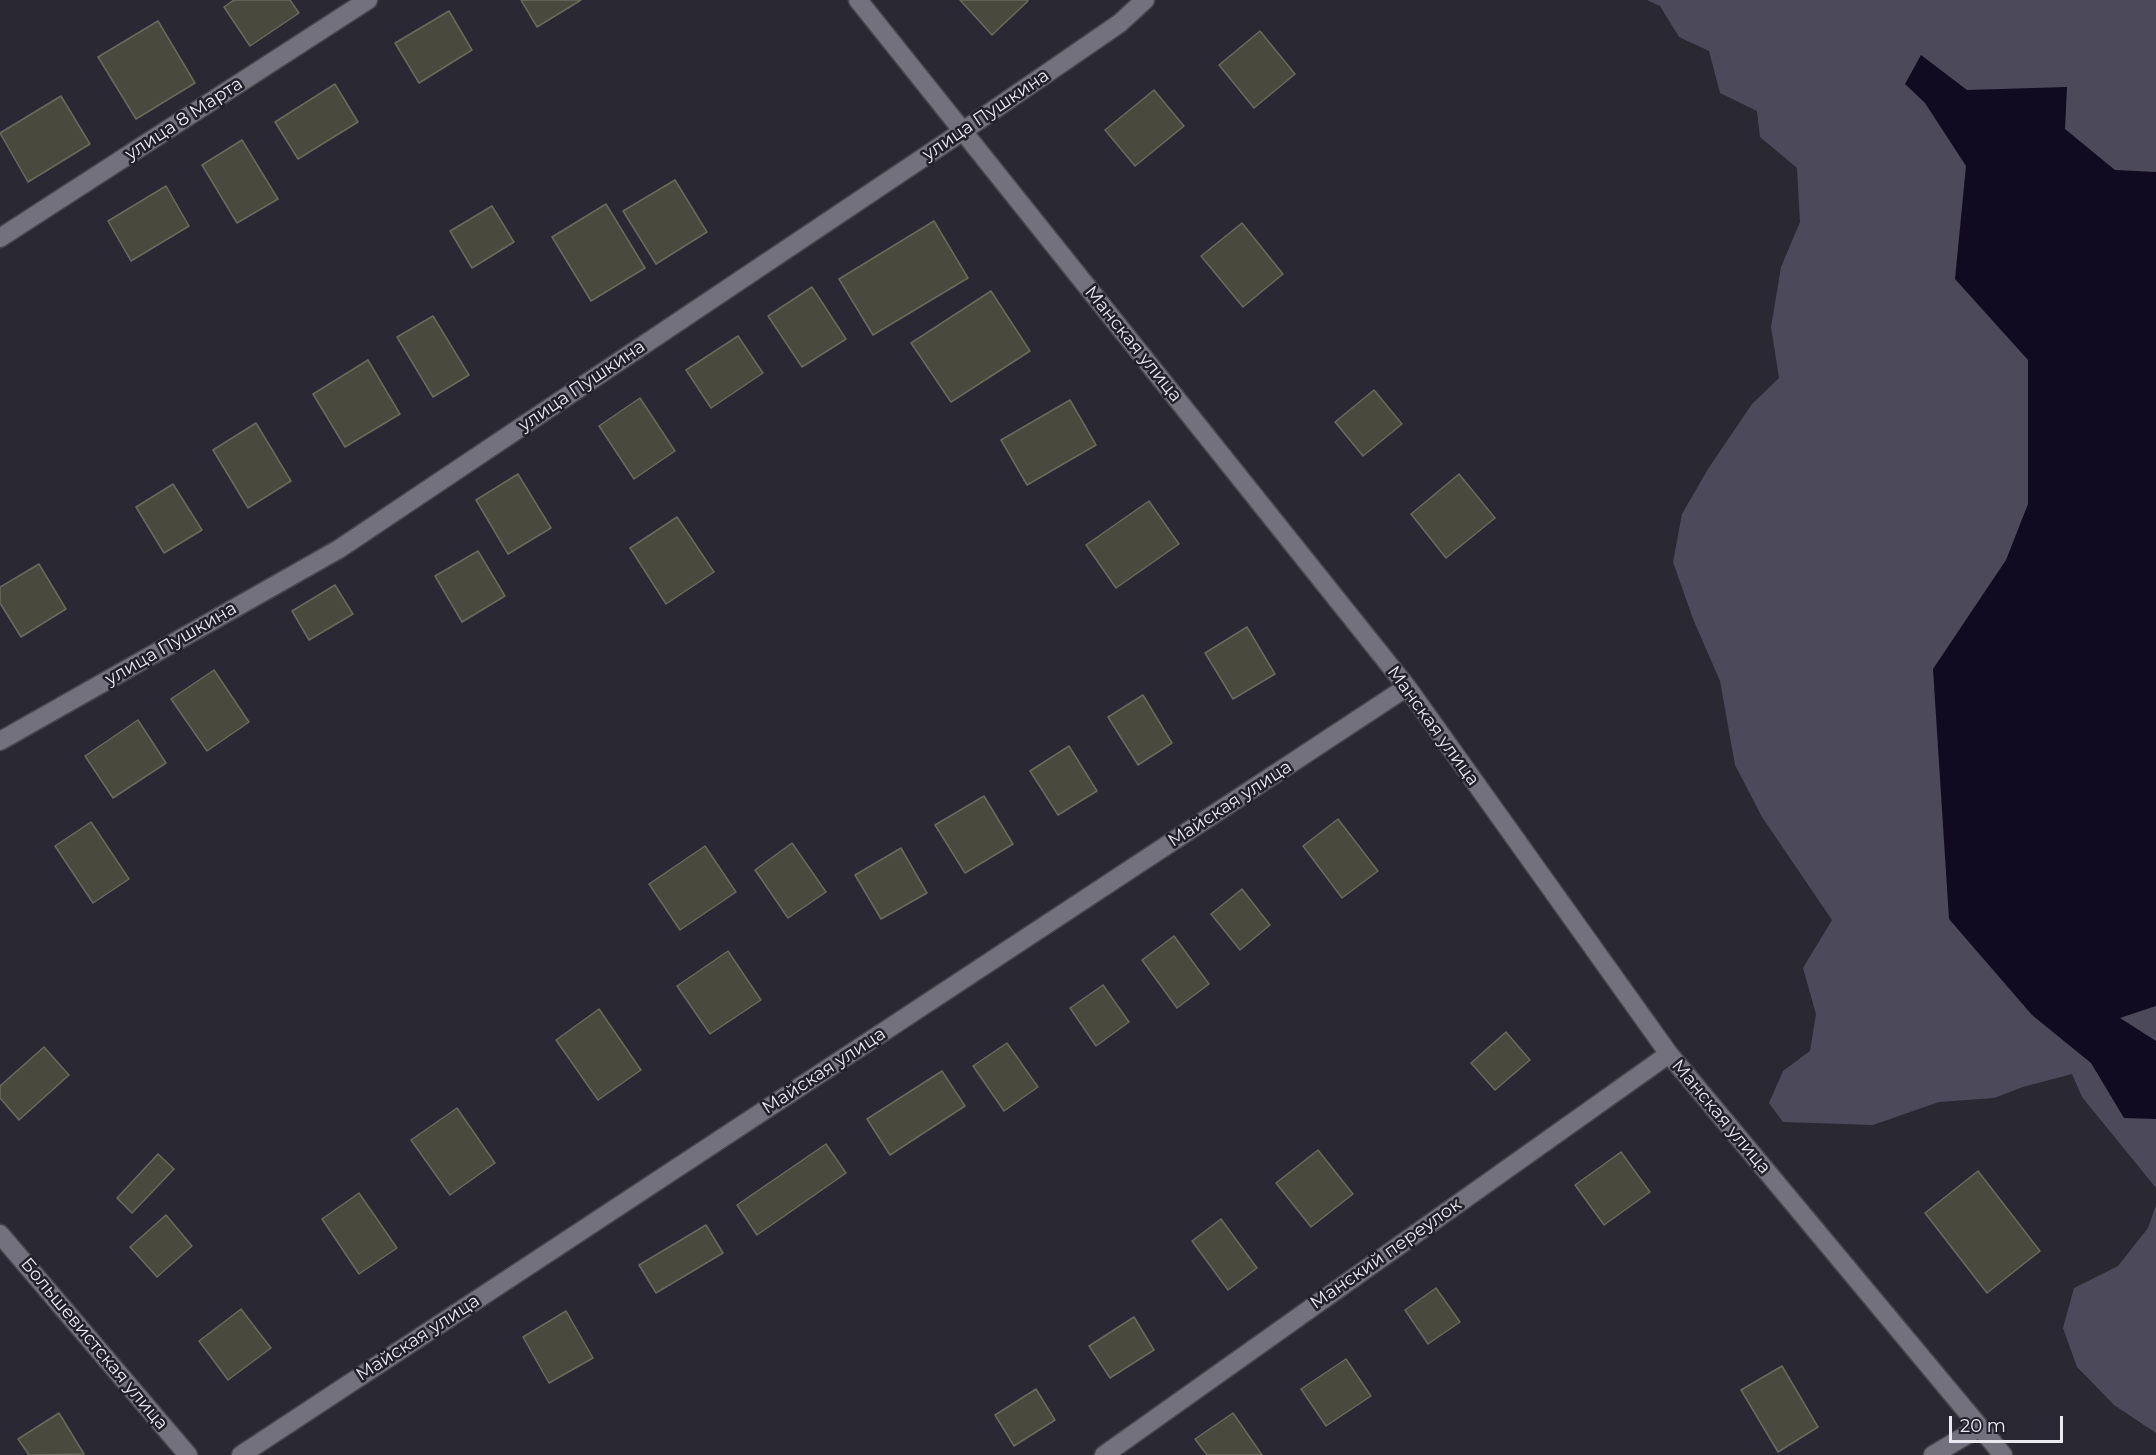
<!DOCTYPE html>
<html>
<head>
<meta charset="utf-8">
<style>
  body { margin:0 }
  #map { position:relative; width:2156px; height:1455px; overflow:hidden; background:#2a2833; font-family:Montserrat,sans-serif }
  canvas { display:block }
  .scale { position:absolute; left:1949px; top:1416px; width:114px; height:27px; box-sizing:border-box; border:3px solid #eae9f0; border-top:0; padding-left:8px; font-size:18px; line-height:21px; white-space:nowrap; color:#eae9f0; -webkit-text-stroke:4px #211f29; paint-order:stroke }
</style>
</head>
<body>
<div id="map">
<canvas width="2156" height="1455"></canvas>
<div class="scale">20 m</div>
</div>
<script>
const g = document.querySelector('canvas').getContext('2d');
g.lineJoin = 'round';
function fillPath(path, color) {
  g.fillStyle = color;
  g.fill(path, 'evenodd');
}
function trace(path, color, width, dash) {
  g.strokeStyle = color;
  g.lineWidth = width;
  g.lineCap = dash ? 'butt' : 'round';
  g.setLineDash(dash || []);
  g.stroke(path);
}
function label(font, color, halo, rows, align = 'center') {
  g.font = font + ' Montserrat,sans-serif';
  g.lineWidth = 5;
  g.setLineDash([]);
  g.textBaseline = 'middle';
  g.strokeStyle = halo;
  g.fillStyle = color;
  for (const [text, x, y, turn = 0] of rows) {
    g.save();
    g.translate(x, y);
    g.rotate((+turn || 0) * Math.PI / 180);
    g.textAlign = isNaN(turn) ? turn : align;
    if (halo) g.strokeText(text, 0, 0);
    g.fillText(text, 0, 0);
    g.restore();
  }
}
fillPath(new Path2D(`
  M 1647,0 L 2156,0 L 2156,1188 L 2082,1097 L 2072,1074 L 2023,1087 L 1994,1098 L 1939,1102 L 1873,1125 L 1783,1122 L 1769,1103 L 1783,1071 L 1810,1051 L 1816,1014 L 1803,968 L 1832,920 L 1762,817 L 1735,765 L 1720,681 L 1693,619 L 1673,562 L 1682,514 L 1708,469 L 1752,404 L 1779,378 L 1771,327 L 1781,267 L 1800,222 L 1797,168 L 1760,137 L 1757,111 L 1720,93 L 1709,51 L 1679,37 L 1660,6 Z
  M 2156,1205 L 2156,1433 L 2114,1405 L 2077,1367 L 2063,1328 L 2074,1288 L 2118,1266 L 2148,1228 Z`), '#4c495b');
fillPath(new Path2D(`
  M 1921,55 L 1967,90 L 2067,87 L 2065,129 L 2115,170 L 2156,172 L 2156,1006 L 2120,1018 L 2156,1041 L 2156,1119 L 2124,1118 L 2091,1063 L 2032,1015 L 1949,919 L 1933,669 L 2006,560 L 2028,504 L 2028,360 L 1955,279 L 1966,166 L 1925,103 L 1905,84 Z`), '#110b22');
const building = new Path2D(`
  M 234,0 L 290,0 L 299,13 L 250,46 L 224,7 Z
  M 521,0 L 581,0 L 537,27 Z
  M 960,0 L 1026,0 L 1028,1 L 992,35 Z
  M 449,11 L 472,50 L 419,83 L 395,43 Z
  M 158,21 L 195,83 L 136,119 L 98,57 Z
  M 1260,31 L 1295,74 L 1254,108 L 1219,65 Z
  M 335,84 L 358,122 L 298,159 L 275,122 Z
  M 1154,90 L 1184,126 L 1135,166 L 1105,130 Z
  M 61,96 L 90,144 L 28,182 L 0,133 Z
  M 242,140 L 278,199 L 237,223 L 202,165 Z
  M 675,180 L 707,232 L 656,264 L 623,211 Z
  M 166,186 L 189,226 L 131,261 L 108,221 Z
  M 606,204 L 645,268 L 591,301 L 552,237 Z
  M 492,206 L 514,242 L 472,268 L 450,231 Z
  M 934,221 L 968,278 L 873,335 L 839,279 Z
  M 1242,223 L 1283,274 L 1243,307 L 1201,256 Z
  M 812,287 L 846,339 L 802,367 L 768,316 Z
  M 991,291 L 1030,351 L 951,402 L 911,343 Z
  M 433,316 L 469,375 L 433,397 L 397,337 Z
  M 738,336 L 763,373 L 711,408 L 686,370 Z
  M 368,360 L 400,414 L 345,447 L 313,394 Z
  M 1374,390 L 1402,424 L 1363,456 L 1335,422 Z
  M 640,398 L 675,451 L 634,479 L 599,426 Z
  M 1070,400 L 1096,445 L 1027,485 L 1001,440 Z
  M 256,423 L 291,481 L 248,508 L 213,450 Z
  M 518,474 L 551,528 L 508,554 L 476,500 Z
  M 1459,474 L 1495,518 L 1446,558 L 1411,514 Z
  M 173,484 L 202,530 L 164,553 L 136,507 Z
  M 1149,501 L 1179,544 L 1116,588 L 1086,545 Z
  M 677,517 L 714,572 L 666,604 L 630,548 Z
  M 478,551 L 505,596 L 462,622 L 435,576 Z
  M 39,564 L 66,609 L 21,637 L 0,603 L 0,587 Z
  M 335,585 L 353,614 L 309,640 L 292,611 Z
  M 1247,627 L 1275,674 L 1233,699 L 1205,653 Z
  M 214,670 L 249,722 L 207,751 L 171,699 Z
  M 1143,695 L 1172,743 L 1138,765 L 1108,717 Z
  M 138,720 L 166,763 L 113,798 L 85,756 Z
  M 1069,746 L 1097,791 L 1058,815 L 1030,771 Z
  M 984,796 L 1013,844 L 965,873 L 935,825 Z
  M 1338,819 L 1378,871 L 1342,898 L 1303,846 Z
  M 91,822 L 129,879 L 93,903 L 55,846 Z
  M 792,843 L 826,892 L 788,918 L 755,870 Z
  M 705,846 L 736,892 L 680,930 L 649,884 Z
  M 901,848 L 927,893 L 881,919 L 855,875 Z
  M 1242,889 L 1270,925 L 1240,950 L 1211,914 Z
  M 1174,936 L 1209,984 L 1177,1008 L 1142,960 Z
  M 728,951 L 761,1000 L 710,1034 L 677,986 Z
  M 1103,985 L 1129,1022 L 1096,1046 L 1070,1008 Z
  M 599,1009 L 641,1070 L 598,1100 L 556,1040 Z
  M 1506,1032 L 1530,1060 L 1495,1090 L 1471,1063 Z
  M 1007,1043 L 1038,1087 L 1004,1111 L 973,1066 Z
  M 44,1047 L 69,1075 L 19,1120 L 0,1098 L 0,1086 Z
  M 942,1071 L 965,1106 L 890,1155 L 867,1119 Z
  M 457,1108 L 495,1163 L 450,1195 L 411,1140 Z
  M 826,1144 L 846,1173 L 757,1235 L 737,1205 Z
  M 1318,1150 L 1353,1194 L 1311,1227 L 1276,1183 Z
  M 1621,1152 L 1650,1192 L 1604,1225 L 1575,1185 Z
  M 158,1154 L 174,1169 L 132,1213 L 117,1198 Z
  M 1978,1171 L 2040,1251 L 1987,1293 L 1925,1213 Z
  M 359,1193 L 397,1248 L 359,1274 L 322,1219 Z
  M 166,1215 L 192,1246 L 157,1277 L 130,1247 Z
  M 1221,1219 L 1257,1268 L 1228,1290 L 1192,1241 Z
  M 706,1225 L 723,1253 L 656,1293 L 639,1265 Z
  M 1436,1288 L 1460,1322 L 1428,1344 L 1405,1310 Z
  M 241,1309 L 271,1348 L 228,1380 L 199,1341 Z
  M 566,1311 L 593,1358 L 549,1383 L 523,1337 Z
  M 1134,1317 L 1154,1350 L 1110,1378 L 1089,1346 Z
  M 1346,1359 L 1371,1396 L 1326,1426 L 1301,1389 Z
  M 1782,1366 L 1818,1427 L 1778,1452 L 1741,1390 Z
  M 1036,1389 L 1055,1420 L 1014,1446 L 995,1415 Z
  M 59,1413 L 84,1454 L 29,1455 L 18,1439 Z
  M 1233,1413 L 1262,1455 L 1207,1455 L 1195,1439 Z`);
fillPath(building, '#49493d');
trace(building, '#6a6a5d', 1.5);
const minor = new Path2D(`
  M 858,0 L 1407,687 L 1669,1054 L 2003,1455
  M 0,238 L 368,0
  M 0,741 L 339,549 L 963,131 L 1120,23 L 1145,0
  M 0,1234 L 188,1455
  M 241,1455 L 1407,687
  M 1104,1455 L 1669,1054
  M 1933,1455 L 1980,1427`);
trace(minor, '#47454d', 21);
trace(minor, '#73717d', 18);
label('18px', '#eae9f0', '#211f29', [
  ["улица Пушкина",986,115,-34],
  ["улица 8 Марта",184,119,-33],
  ["Манская улица",1133,344,51],
  ["улица Пушкина",582,386,-34],
  ["улица Пушкина",171,644,-30],
  ["Манская улица",1433,726,54],
  ["Майская улица",1230,804,-33],
  ["Майская улица",824,1071,-33],
  ["Манская улица",1721,1117,50],
  ["Манский переулок",1386,1254,-35],
  ["Майская улица",418,1338,-33],
  ["Большевистская улица",94,1344,50]
]);
</script>
</body>
</html>
